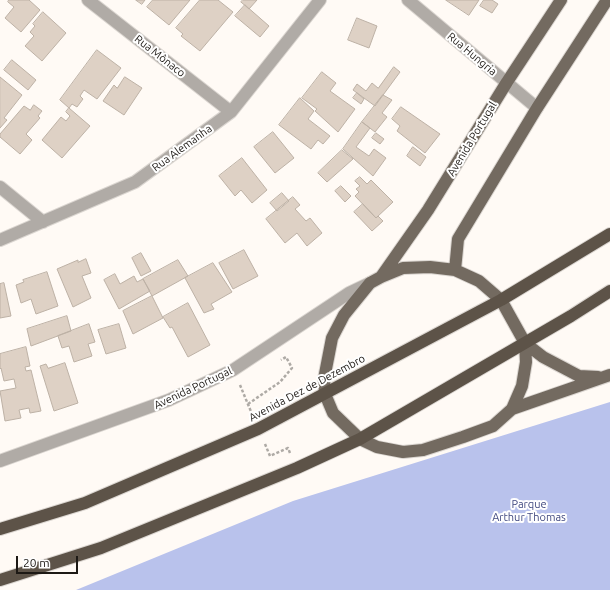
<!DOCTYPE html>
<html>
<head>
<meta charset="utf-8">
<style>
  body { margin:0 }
  #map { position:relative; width:610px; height:590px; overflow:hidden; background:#fffaf5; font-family:Ubuntu,sans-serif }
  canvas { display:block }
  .scale { position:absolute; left:16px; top:556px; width:62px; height:18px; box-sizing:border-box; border:2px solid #1d1915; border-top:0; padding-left:5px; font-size:12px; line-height:14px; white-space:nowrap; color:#1d1915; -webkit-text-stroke:3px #fff; paint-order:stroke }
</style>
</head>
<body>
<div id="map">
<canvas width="610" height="590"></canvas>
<div class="scale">20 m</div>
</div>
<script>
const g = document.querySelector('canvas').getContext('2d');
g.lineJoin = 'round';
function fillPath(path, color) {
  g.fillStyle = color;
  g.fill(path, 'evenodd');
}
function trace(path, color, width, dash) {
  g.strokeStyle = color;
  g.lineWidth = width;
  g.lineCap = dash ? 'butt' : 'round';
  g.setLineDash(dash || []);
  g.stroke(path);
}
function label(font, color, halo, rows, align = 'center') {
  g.font = font + ' Ubuntu,sans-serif';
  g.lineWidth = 4;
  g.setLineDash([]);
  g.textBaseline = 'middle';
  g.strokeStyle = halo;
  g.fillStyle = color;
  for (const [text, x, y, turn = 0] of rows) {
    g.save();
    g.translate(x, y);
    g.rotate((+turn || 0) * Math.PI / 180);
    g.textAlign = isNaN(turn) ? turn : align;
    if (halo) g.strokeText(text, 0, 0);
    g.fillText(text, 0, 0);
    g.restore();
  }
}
fillPath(new Path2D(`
  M 610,402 L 610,590 L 76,590 L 293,501 Z`), '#b9c2ec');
const building = new Path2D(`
  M 9,0 L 29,0 L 40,10 L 21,32 L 5,18 L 14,7 L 8,2 Z
  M 136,0 L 145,0 L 142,4 Z
  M 153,0 L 190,0 L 169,25 L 147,7 Z
  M 200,0 L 218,0 L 233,12 L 200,51 L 181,36 L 183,34 L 176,28 Z
  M 243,0 L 257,0 L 249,9 L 241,2 Z
  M 446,0 L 479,0 L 469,15 Z
  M 484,0 L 492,0 L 498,4 L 492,13 L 480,6 Z
  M 245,5 L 269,26 L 260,37 L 235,16 Z
  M 43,12 L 66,33 L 42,61 L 25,46 L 34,36 L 30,32 L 35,26 L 33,24 Z
  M 357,18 L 377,26 L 369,48 L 348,40 Z
  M 97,50 L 121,68 L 97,99 L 84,90 L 80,96 L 83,99 L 77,107 L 72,104 L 69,108 L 60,100 Z
  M 12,60 L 36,80 L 28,90 L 4,70 Z
  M 394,67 L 400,72 L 375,106 L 353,90 L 357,84 L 366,91 L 372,83 L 378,88 Z
  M 322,72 L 336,83 L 330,91 L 355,109 L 338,132 L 315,111 L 317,109 L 302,98 Z
  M 0,77 L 22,95 L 4,118 L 7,120 L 0,128 Z
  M 125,77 L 142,88 L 124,115 L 103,101 L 114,85 L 117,88 Z
  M 357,93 L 364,99 L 361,104 L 353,98 Z
  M 383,95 L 392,100 L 382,113 L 387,117 L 375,132 L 362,122 Z
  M 300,98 L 314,111 L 308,119 L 330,136 L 323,144 L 318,140 L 311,149 L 279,125 Z
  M 34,105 L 42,111 L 38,116 L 40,118 L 26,134 L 32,140 L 20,154 L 0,137 L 0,134 L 24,106 L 30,110 Z
  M 401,107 L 440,134 L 425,153 L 397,131 L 400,126 L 392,119 Z
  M 69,108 L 90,126 L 62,158 L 42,140 L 61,117 L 66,121 L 70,116 L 66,112 Z
  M 362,122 L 370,128 L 356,147 L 369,156 L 374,149 L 386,158 L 373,176 L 343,149 Z
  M 273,132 L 294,158 L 275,173 L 254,147 Z
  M 376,133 L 384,139 L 380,144 L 372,138 Z
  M 413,147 L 426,157 L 420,166 L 407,156 Z
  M 342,150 L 353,159 L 327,182 L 318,173 Z
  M 242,158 L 267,190 L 252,203 L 241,190 L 235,196 L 219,176 Z
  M 360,177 L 367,184 L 371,180 L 393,202 L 376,218 L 355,196 L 359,192 L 356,189 L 360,186 L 355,181 Z
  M 341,186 L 351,196 L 345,202 L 335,191 Z
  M 282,193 L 289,201 L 277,211 L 270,203 Z
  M 293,197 L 300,205 L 295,209 L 306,221 L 310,218 L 322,233 L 307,246 L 297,233 L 285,243 L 266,219 Z
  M 363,204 L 376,218 L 378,216 L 383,221 L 372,231 L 354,212 Z
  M 244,250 L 258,276 L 233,289 L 219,263 Z
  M 141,253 L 151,271 L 141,276 L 132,258 Z
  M 86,259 L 91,273 L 82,276 L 91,298 L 73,307 L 57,269 L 78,260 L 78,262 Z
  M 178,260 L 188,276 L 152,296 L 143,279 Z
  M 213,263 L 232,292 L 211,304 L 214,309 L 204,313 L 185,278 Z
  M 47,272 L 58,306 L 36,314 L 31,299 L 21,303 L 16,285 L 24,282 L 23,280 Z
  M 115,274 L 120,284 L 134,276 L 137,282 L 143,279 L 150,291 L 119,309 L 104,280 Z
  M 4,283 L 11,316 L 0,318 L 0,284 Z
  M 152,296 L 163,318 L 133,334 L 123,311 Z
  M 188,303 L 210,345 L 188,357 L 172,327 L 170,328 L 163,317 Z
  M 67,316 L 71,331 L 31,346 L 27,329 Z
  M 89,324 L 95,342 L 88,344 L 92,356 L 74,362 L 69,346 L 62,348 L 58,336 Z
  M 119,324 L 126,348 L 106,354 L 98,330 Z
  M 26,347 L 30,366 L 25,367 L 26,371 L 31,370 L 41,411 L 30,413 L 29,408 L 19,410 L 21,418 L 5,421 L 0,391 L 16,388 L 14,379 L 4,381 L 1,368 L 0,369 L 0,354 Z
  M 65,363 L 78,403 L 54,411 L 40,366 L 46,364 L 48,368 Z`);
fillPath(building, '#ded1c5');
trace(building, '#bdb1a5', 1);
const minor = new Path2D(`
  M 88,0 L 231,112
  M 408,0 L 537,108
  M 0,187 L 43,222
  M 0,240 L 135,182 L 231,112 L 320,0
  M 0,461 L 169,400 L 233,370 L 349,293 L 370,283`);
const major = new Path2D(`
  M 430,267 L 455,270 L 479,281 L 501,300 L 525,343 L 526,362 L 522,386 L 512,409 L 493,426 L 463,437 L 423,450 L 403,452 L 377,447 L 360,439 L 333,413 L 325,394 L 324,379 L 332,338 L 344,315 L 370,283 L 381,277 L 403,268 Z
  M 455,270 L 458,239 L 537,108 L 607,0
  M 381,277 L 428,210 L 507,82 L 561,0
  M 525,343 L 543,357 L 579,376 L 598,377
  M 512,409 L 610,375`);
const highway = new Path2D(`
  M 0,529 L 85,503 L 258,429 L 501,300 L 610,234
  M 0,580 L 101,548 L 297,468 L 360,439 L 571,316 L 610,291`);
trace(minor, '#dbd6d1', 14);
trace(major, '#dbd6d1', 14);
trace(highway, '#dbd6d1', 14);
trace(new Path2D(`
  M 240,385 L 252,414
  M 248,404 L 280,382 L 292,368 L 286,357 L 281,360
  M 265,444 L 270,456 L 288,448 L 290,453`), '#aeaaa5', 2.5, [3, 2]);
trace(minor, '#b0aba6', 12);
trace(major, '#736a60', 12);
trace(highway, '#5d5348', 12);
label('11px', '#1d1915', '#fff', [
  ["Rua Hungria",472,54,40],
  ["Rua Mônaco",160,56,38],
  ["Avenida Portugal",472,139,-59],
  ["Rua Alemanha",182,148,-36],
  ["Avenida Portugal",193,388,-25],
  ["Avenida Dez de Dezembro",307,388,-28]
]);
label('11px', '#424a80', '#fff', [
  ["Parque",529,504],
  ["Arthur Thomas",529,517]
]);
</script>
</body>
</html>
